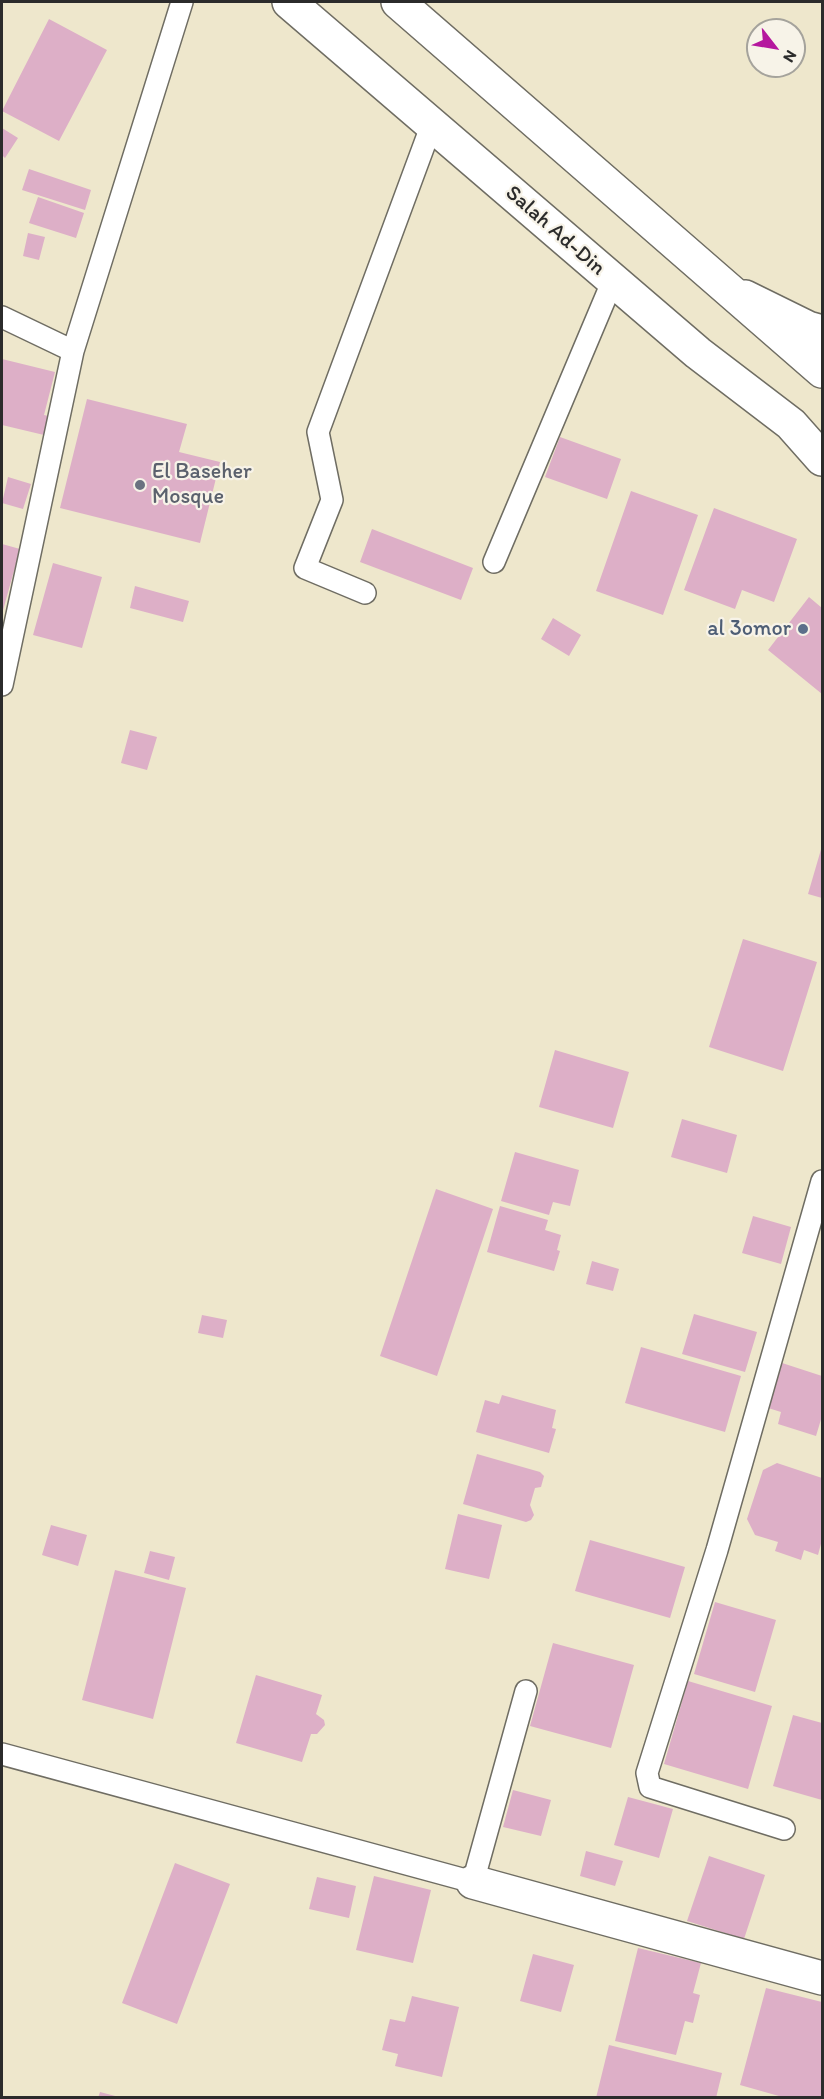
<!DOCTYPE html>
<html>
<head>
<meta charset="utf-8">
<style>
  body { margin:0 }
  #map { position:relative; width:824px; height:2099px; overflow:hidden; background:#eee7cc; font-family:Itim,sans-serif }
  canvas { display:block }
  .frame { position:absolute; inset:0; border:3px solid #2b2b2b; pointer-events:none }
  .north { position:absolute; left:746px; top:18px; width:60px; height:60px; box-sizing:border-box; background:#f7f3e8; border:2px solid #a5a39c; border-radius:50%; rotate:121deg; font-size:16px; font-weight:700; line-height:24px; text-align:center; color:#2b2b2b }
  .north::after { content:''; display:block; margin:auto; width:21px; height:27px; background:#b5179e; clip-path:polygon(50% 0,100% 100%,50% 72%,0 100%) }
</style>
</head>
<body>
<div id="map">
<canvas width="824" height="2099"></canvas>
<div class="frame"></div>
<div class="north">N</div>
</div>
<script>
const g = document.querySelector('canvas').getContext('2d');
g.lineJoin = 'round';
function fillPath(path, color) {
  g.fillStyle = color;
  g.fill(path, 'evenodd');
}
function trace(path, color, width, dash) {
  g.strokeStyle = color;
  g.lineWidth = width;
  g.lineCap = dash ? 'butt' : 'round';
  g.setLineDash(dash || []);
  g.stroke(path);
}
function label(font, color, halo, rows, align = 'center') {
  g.font = font + ' Itim,sans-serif';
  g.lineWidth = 4.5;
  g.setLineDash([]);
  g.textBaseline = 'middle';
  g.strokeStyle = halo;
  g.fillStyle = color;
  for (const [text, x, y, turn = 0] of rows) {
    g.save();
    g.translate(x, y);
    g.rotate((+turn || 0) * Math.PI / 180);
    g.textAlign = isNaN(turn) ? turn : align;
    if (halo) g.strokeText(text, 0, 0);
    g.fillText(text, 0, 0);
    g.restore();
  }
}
fillPath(new Path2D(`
  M 49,19 L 107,50 L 59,141 L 2,111 Z
  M 2,128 L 18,138 L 5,158 L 2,155 Z
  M 29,169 L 91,190 L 85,210 L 22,190 Z
  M 38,197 L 84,213 L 76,238 L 29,223 Z
  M 28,233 L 45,237 L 39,260 L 23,256 Z
  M 2,359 L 55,372 L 44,415 L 49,416 L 44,435 L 2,425 Z
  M 87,399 L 187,424 L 179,452 L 220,462 L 200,543 L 60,508 Z
  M 560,437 L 621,459 L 607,499 L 545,477 Z
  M 8,477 L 31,484 L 23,509 L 2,503 Z
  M 631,491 L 698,515 L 663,615 L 596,591 Z
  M 714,508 L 797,539 L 774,602 L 742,590 L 735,609 L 684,590 Z
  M 372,529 L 473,568 L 461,600 L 360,562 Z
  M 2,544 L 20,549 L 2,614 Z
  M 53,563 L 102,577 L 82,648 L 33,635 Z
  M 135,586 L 189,601 L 183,622 L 130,608 Z
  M 809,597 L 822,608 L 822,694 L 768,650 Z
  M 553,618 L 581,635 L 569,656 L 541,639 Z
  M 130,730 L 157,737 L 147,770 L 121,763 Z
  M 822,846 L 822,898 L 808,894 Z
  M 743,939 L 817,962 L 783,1071 L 709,1047 Z
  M 555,1050 L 629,1072 L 613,1128 L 539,1107 Z
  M 682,1119 L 737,1135 L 727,1173 L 671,1157 Z
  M 515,1152 L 579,1170 L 570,1206 L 553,1202 L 549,1215 L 501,1201 Z
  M 436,1189 L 493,1209 L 437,1376 L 380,1356 Z
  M 500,1206 L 548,1220 L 545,1230 L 561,1235 L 557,1250 L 560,1251 L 554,1271 L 487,1252 Z
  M 753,1216 L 791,1227 L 781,1264 L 742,1253 Z
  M 592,1261 L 619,1269 L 613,1291 L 586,1284 Z
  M 694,1314 L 757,1332 L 745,1372 L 682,1354 Z
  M 202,1315 L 227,1320 L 223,1338 L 198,1333 Z
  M 641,1347 L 741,1376 L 725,1432 L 625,1403 Z
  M 779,1362 L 822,1376 L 822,1416 L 816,1436 L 778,1424 L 781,1412 L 765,1407 Z
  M 502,1395 L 556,1410 L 552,1428 L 556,1429 L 549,1453 L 476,1432 L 485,1400 L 499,1404 Z
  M 477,1454 L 540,1472 L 544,1476 L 541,1487 L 535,1488 L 530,1505 L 534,1515 L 531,1520 L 526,1522 L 463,1504 Z
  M 777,1463 L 822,1478 L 822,1540 L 818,1555 L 804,1550 L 801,1560 L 775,1551 L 778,1542 L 755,1535 L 747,1519 L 763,1470 Z
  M 458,1514 L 502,1525 L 489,1579 L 445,1569 Z
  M 51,1525 L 87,1535 L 78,1566 L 42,1555 Z
  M 590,1540 L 685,1567 L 670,1618 L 575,1591 Z
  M 150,1551 L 175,1557 L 169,1580 L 144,1573 Z
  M 115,1570 L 186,1588 L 153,1719 L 82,1700 Z
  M 715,1602 L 776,1620 L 755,1692 L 694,1674 Z
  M 553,1643 L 634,1665 L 611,1748 L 530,1726 Z
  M 256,1675 L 322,1695 L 316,1714 L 324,1720 L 325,1725 L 317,1734 L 311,1734 L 302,1762 L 236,1743 Z
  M 688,1681 L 772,1706 L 748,1789 L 664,1764 Z
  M 793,1715 L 822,1723 L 822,1800 L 773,1786 Z
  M 513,1790 L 551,1800 L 541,1836 L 503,1827 Z
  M 628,1797 L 673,1809 L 659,1858 L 614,1845 Z
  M 586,1851 L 623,1861 L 615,1886 L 580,1876 Z
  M 709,1856 L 765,1875 L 744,1939 L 687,1921 Z
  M 175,1863 L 230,1884 L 177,2024 L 122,2003 Z
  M 374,1876 L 431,1890 L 413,1963 L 356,1950 Z
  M 317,1877 L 356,1886 L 349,1918 L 309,1909 Z
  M 638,1948 L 701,1963 L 693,1993 L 700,1995 L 693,2023 L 685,2021 L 676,2055 L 615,2041 Z
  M 533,1954 L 574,1965 L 561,2012 L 520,2001 Z
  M 766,1988 L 822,2002 L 822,2098 L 786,2098 L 740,2085 Z
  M 412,1996 L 459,2007 L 442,2077 L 395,2066 L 398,2054 L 382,2050 L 390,2019 L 405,2022 Z
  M 609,2045 L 722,2073 L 716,2098 L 596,2098 Z
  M 100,2092 L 119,2097 L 119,2098 L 98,2098 Z`), '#ddafc7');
const lane = new Path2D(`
  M 2,317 L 73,351
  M 494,562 L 613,280
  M 365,593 L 305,568 L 332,500 L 318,432 L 432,124
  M 2,685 L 73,351 L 182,2
  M 2,1754 L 473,1882 L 526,1691
  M 784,1829 L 650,1787 L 647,1773 L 717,1550 L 822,1181`);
const street = new Path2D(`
  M 473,1882 L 822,1978`);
const secondary = new Path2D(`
  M 745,297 L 808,328 L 822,332`);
const highway = new Path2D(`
  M 289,2 L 698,353 L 791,424 L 822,459
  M 398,2 L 822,371`);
trace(lane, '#6f6d63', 24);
trace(street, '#6f6d63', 36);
trace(secondary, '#6f6d63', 36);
trace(highway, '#6f6d63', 36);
trace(lane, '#fff', 21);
trace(street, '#fff', 33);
trace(secondary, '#fff', 33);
trace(highway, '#fff', 33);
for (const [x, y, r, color] of [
  [140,485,6,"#6b7280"],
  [803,629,6,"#5c6f8a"]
]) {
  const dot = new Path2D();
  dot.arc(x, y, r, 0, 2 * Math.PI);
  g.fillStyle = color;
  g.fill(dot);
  trace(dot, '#f7f3e8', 2);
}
label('22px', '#2b2b2b', '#f7f3e8', [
  ["Salah Ad-Din",555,231,41]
]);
label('22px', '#5b616d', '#f7f3e8', [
  ["El Baseher",152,472],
  ["Mosque",152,497]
], 'left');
label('22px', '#4e5e75', '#f7f3e8', [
  ["al 3omor",791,629]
], 'right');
</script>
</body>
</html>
